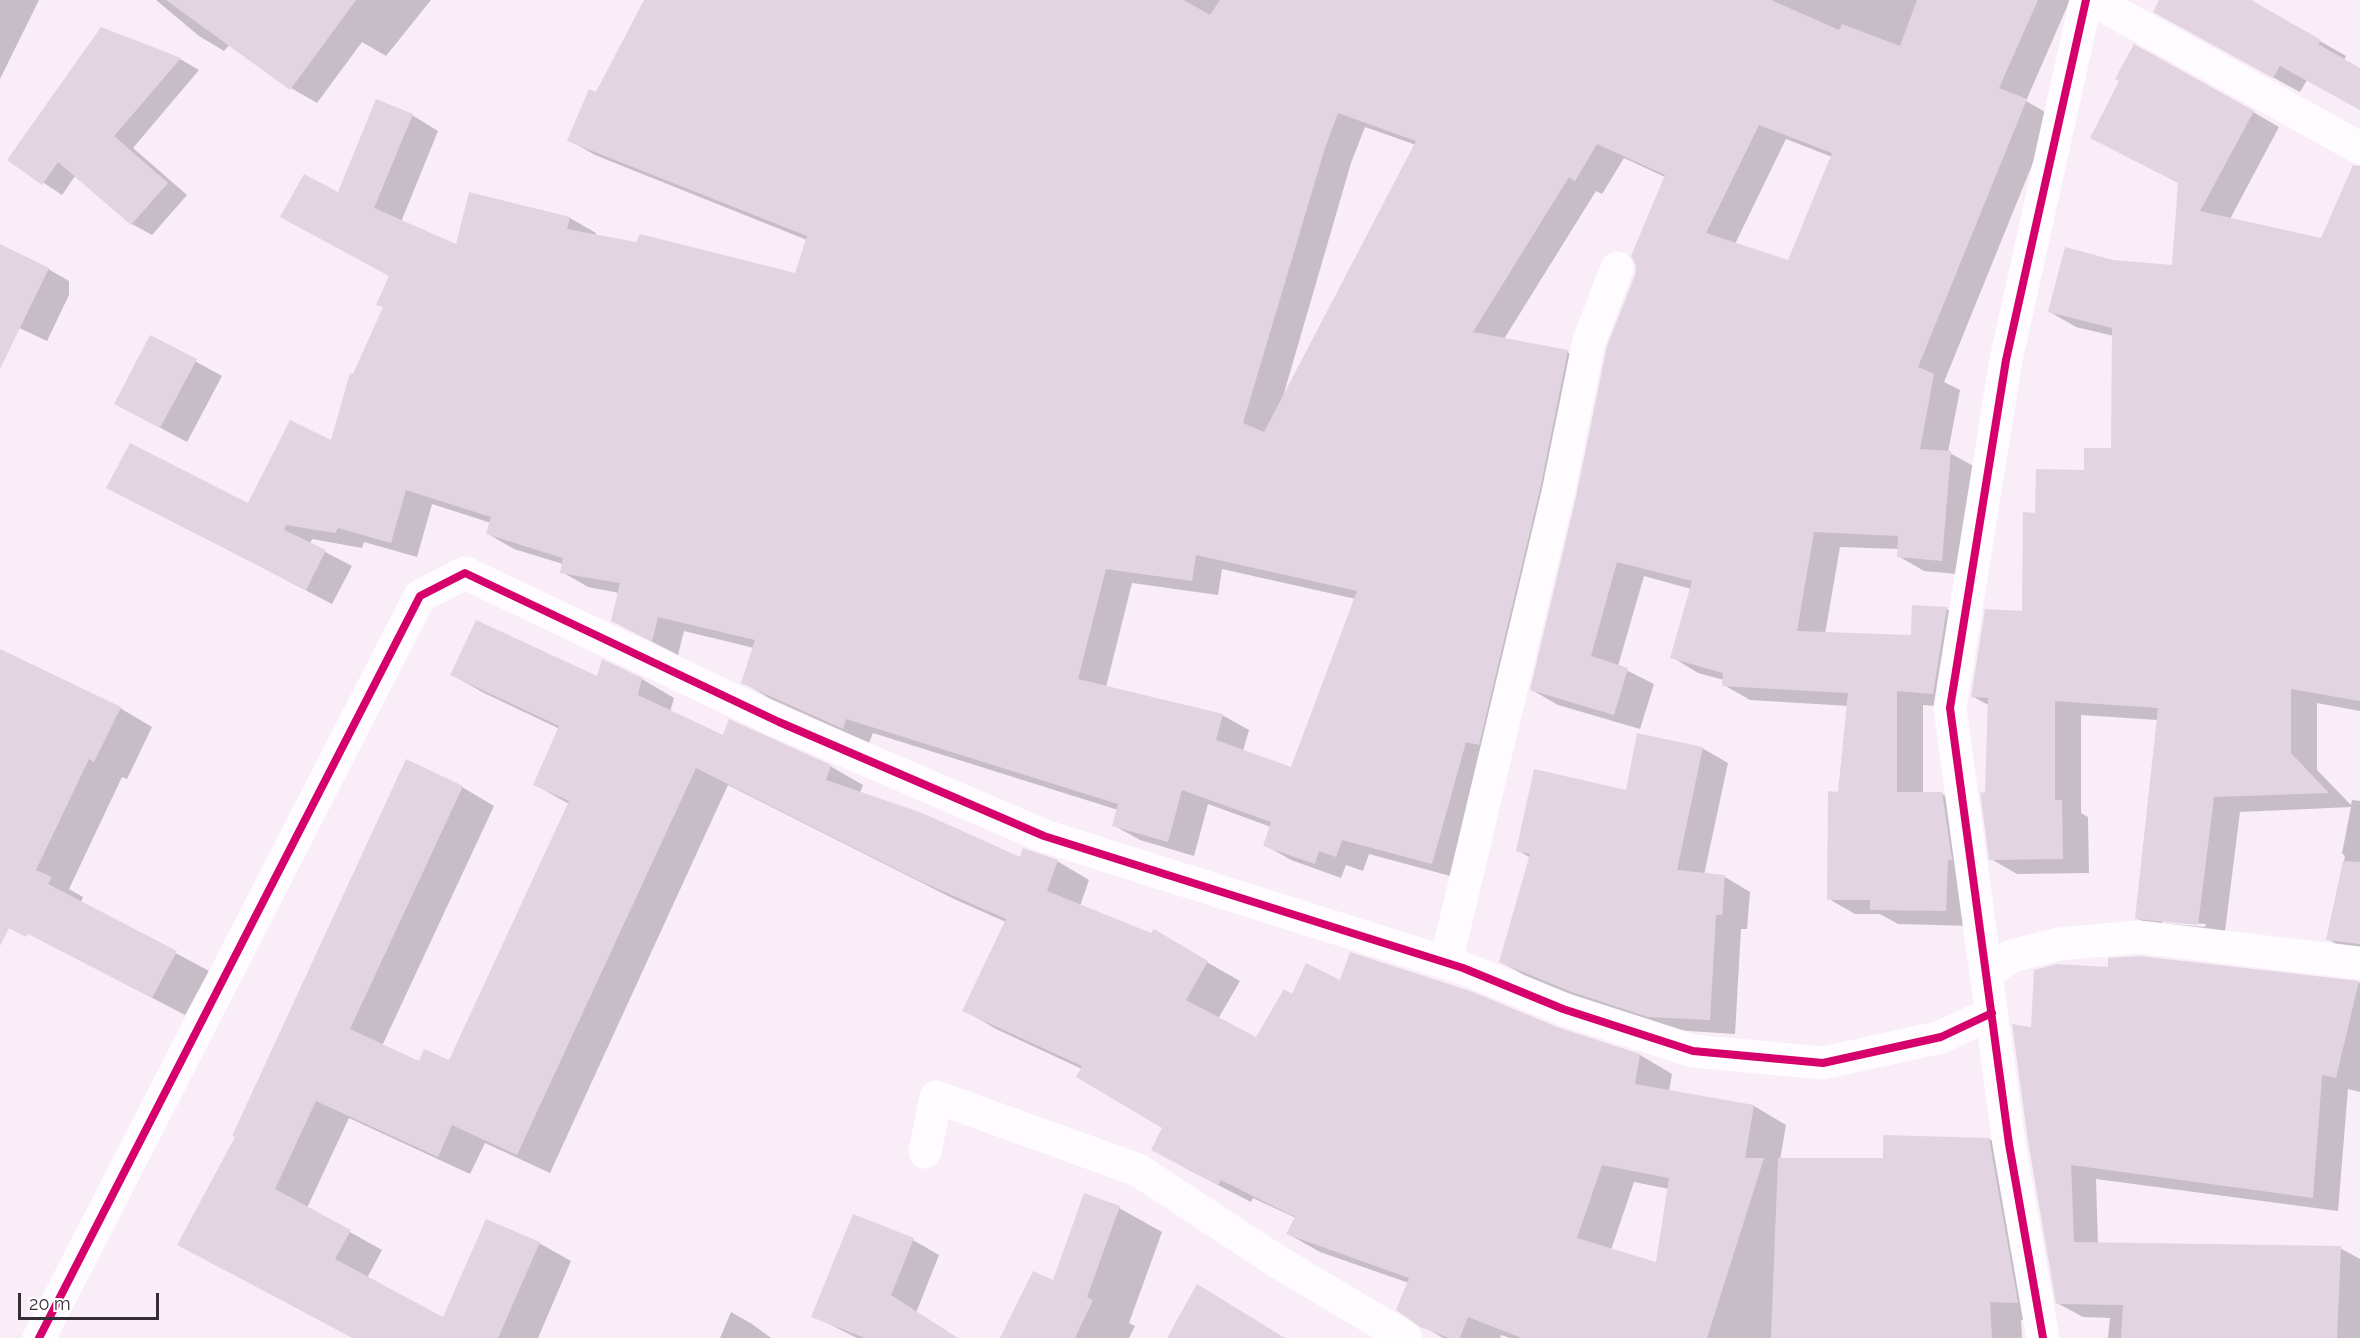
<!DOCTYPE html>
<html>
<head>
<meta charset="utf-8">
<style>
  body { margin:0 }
  #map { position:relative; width:2360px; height:1338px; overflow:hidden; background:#f9edf8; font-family:Raleway,sans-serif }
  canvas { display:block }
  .scale { position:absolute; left:18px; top:1293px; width:141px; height:27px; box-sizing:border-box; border:3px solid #362c35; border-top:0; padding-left:8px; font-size:18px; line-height:21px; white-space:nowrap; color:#362c35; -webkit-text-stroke:4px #fdfdfd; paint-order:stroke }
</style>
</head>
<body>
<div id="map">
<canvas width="2360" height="1338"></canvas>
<div class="scale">20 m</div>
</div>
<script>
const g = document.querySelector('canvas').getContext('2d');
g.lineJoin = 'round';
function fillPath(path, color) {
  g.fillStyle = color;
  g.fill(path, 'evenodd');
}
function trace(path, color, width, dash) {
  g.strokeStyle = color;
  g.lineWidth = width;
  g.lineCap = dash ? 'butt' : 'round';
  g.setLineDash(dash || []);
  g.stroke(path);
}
fillPath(new Path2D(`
  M 0,0 L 39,0 L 0,79 Z
  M 156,0 L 431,0 L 386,56 L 362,42 L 317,103 L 291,88 L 230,44 L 224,51 L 199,36 Z
  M 648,0 L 2070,0 L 2026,101 L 2052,116 L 1944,382 L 1960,390 L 1948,452 L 1977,468 L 1968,575 L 1924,571 L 1898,556 L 1899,549 L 1840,547 L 1825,634 L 1913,636 L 1913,607 L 1947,609 L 1973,624 L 1959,708 L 1923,705 L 1923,794 L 1942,794 L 1969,809 L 1972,926 L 1898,924 L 1880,914 L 1855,914 L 1829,899 L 1849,706 L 1750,700 L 1724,685 L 1724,680 L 1698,673 L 1672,657 L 1691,589 L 1644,576 L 1618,666 L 1654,684 L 1640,729 L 1558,705 L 1532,690 L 1636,275 L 1665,177 L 1624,158 L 1602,194 L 1596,191 L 1504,339 L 1567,352 L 1594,367 L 1458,878 L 1369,854 L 1363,871 L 1346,865 L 1341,878 L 1291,860 L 1265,845 L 1271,827 L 1208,804 L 1194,856 L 1140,840 L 1113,825 L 1118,810 L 873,733 L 869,743 L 769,698 L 743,682 L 754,648 L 684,631 L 678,655 L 612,621 L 619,593 L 588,587 L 562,572 L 563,564 L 514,549 L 488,534 L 491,523 L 432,504 L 417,557 L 364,542 L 362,548 L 312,539 L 310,544 L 352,566 L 332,604 L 108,487 L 249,505 L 332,443 L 354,376 L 385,308 L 390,276 L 338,194 L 412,115 L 438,131 L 401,222 L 457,246 L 570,218 L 596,233 L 595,236 L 796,274 L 807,240 L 595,155 L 569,140 ZM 1365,127 L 1416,145 L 1282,400 L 1351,163 ZM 1786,139 L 1832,157 L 1788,262 L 1735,244 ZM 1222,569 L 1356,599 L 1292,768 L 1243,751 L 1249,730 L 1222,715 L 1106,687 L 1132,583 L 1218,595 Z
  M 2264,9 L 2346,56 L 2344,60 L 2360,69 L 2360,109 L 2307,80 L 2300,92 L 2263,72 Z
  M 180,59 L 199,70 L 133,148 L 187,195 L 152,235 L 132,224 L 75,176 L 62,195 L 9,160 Z
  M 2253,112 L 2279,127 L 2230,219 L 2322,240 L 2354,167 L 2360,166 L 2360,711 L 2317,703 L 2317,770 L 2351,805 L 2352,800 L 2360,801 L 2360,955 L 2353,954 L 2328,939 L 2345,856 L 2342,853 L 2351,807 L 2240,812 L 2224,939 L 2163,933 L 2136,918 L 2158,720 L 2081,715 L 2081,813 L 2088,817 L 2089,873 L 2017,874 L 1991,859 L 1987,794 L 1990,706 L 1972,696 L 2023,612 L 2037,514 L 2112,450 L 2114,336 L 2076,327 L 2050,312 L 2112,261 L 2173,266 L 2179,183 ZM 2162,920 L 2206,924 L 2205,927 L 2162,923 Z
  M 0,249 L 43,266 L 69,281 L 69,295 L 47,341 L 0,319 Z
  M 151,337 L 222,376 L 187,442 L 142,418 Z
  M 0,651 L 120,708 L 152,727 L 127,779 L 122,777 L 69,889 L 83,897 L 81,902 L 209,971 L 185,1015 L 7,922 L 0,897 Z
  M 452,675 L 642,679 L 674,698 L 670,712 L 724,737 L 830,766 L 863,785 L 860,793 L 1021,859 L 1057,861 L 1089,880 L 1080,906 L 1152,935 L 1154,932 L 1240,981 L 1218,1019 L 1256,1039 L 1293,996 L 1341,982 L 1557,1028 L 1640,1055 L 1672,1074 L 1669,1091 L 1754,1106 L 1786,1125 L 1780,1160 L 1884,1160 L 1989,1139 L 2021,1158 L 2049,1321 L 2021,1320 L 2022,1338 L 1510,1338 L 1501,1335 L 1500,1338 L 1443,1338 L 1421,1325 L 1409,1283 L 1320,1252 L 1288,1234 L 1296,1218 L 1253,1198 L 1251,1202 L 1185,1168 L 1164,1128 L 1082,1069 L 996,1029 L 964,1010 L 1006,922 L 954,899 L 728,785 L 550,1173 L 485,1143 L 470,1174 L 349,1118 L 307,1208 L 382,1250 L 367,1278 L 444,1319 L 539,1243 L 571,1261 L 538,1338 L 353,1338 L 179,1245 L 462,787 L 494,806 L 382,1046 L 420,1063 L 450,1062 L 569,804 L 535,785 L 560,729 L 484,693 ZM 1634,1182 L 1669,1189 L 1657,1264 L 1611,1250 Z
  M 1702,748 L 1728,763 L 1704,875 L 1725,877 L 1750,892 L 1747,929 L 1741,929 L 1735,1034 L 1674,1030 L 1597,1005 L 1526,976 L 1501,962 L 1531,858 L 1517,850 Z
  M 2358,983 L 2360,983 L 2360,1092 L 2348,1089 L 2338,1211 L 2096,1179 L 2098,1244 L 2340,1248 L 2360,1259 L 2360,1338 L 2108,1338 L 2110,1318 L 2083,1317 L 2057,1303 L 2032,1028 Z
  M 1085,1195 L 1119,1208 L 1162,1232 L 1129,1323 L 1135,1326 L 1129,1338 L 1002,1338 L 1054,1282 Z
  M 854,1216 L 913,1240 L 939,1255 L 906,1338 L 857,1338 L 813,1316 Z
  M 731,1312 L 752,1324 L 771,1338 L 720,1338 Z`), '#0003');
fillPath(new Path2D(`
  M 166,0 L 356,0 L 290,90 Z
  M 644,0 L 1184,0 L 1210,15 L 1220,0 L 1771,0 L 1839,30 L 1842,24 L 1900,46 L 1917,0 L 2038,0 L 1999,88 L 2027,99 L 1918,367 L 1934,374 L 1920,449 L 1951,451 L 1942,561 L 1897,557 L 1898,536 L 1814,532 L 1797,631 L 1911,635 L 1912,605 L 1947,607 L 1933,694 L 1897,691 L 1897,792 L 1942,792 L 1952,860 L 1948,860 L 1946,911 L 1870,910 L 1870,900 L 1827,900 L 1828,791 L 1838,792 L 1848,693 L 1722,686 L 1723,673 L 1670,658 L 1692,581 L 1617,562 L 1591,656 L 1628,668 L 1614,715 L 1530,690 L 1576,497 L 1607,346 L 1635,275 L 1636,266 L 1631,256 L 1665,175 L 1597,144 L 1575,181 L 1569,177 L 1473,332 L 1568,350 L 1540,489 L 1479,745 L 1466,742 L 1432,864 L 1342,840 L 1336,857 L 1319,851 L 1315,864 L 1263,846 L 1271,822 L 1182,790 L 1168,842 L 1112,826 L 1118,804 L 846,719 L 843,729 L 741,683 L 755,640 L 658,617 L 652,641 L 611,621 L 620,583 L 560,573 L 563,558 L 486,534 L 491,517 L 406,490 L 391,543 L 338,528 L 335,533 L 286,525 L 284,530 L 326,550 L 306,590 L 106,488 L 130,443 L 248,503 L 290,420 L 331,440 L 350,373 L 353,374 L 383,307 L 376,305 L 389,276 L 280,217 L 304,174 L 338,192 L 376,99 L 413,114 L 374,208 L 456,244 L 469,192 L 570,217 L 567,229 L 636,242 L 640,234 L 795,273 L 807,236 L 567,141 L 589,89 L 596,92 ZM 1338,113 L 1416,141 L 1264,432 L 1243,423 L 1325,148 ZM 1759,125 L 1832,153 L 1788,260 L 1706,233 ZM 1196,555 L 1357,591 L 1291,767 L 1216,740 L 1223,714 L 1078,679 L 1106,569 L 1192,581 Z
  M 2159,0 L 2251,0 L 2321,40 L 2318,44 L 2360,68 L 2360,110 L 2280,66 L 2273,78 L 2153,12 Z
  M 101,27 L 181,58 L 114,136 L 168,183 L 131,225 L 58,162 L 42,185 L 7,160 Z
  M 2134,44 L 2254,111 L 2200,211 L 2321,238 L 2353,165 L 2360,167 L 2360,701 L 2291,689 L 2291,753 L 2329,793 L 2214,797 L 2198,925 L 2135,919 L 2158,708 L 2055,701 L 2055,800 L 2062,800 L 2063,859 L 1989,860 L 1980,792 L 1985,793 L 1988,698 L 1971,697 L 1985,609 L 2022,611 L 2023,512 L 2035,513 L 2036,469 L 2084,470 L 2084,448 L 2111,448 L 2112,328 L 2048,312 L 2065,247 L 2113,260 L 2172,265 L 2178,183 L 2090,138 L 2119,81 L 2115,79 Z
  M 0,244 L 49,268 L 0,369 Z
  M 150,335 L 197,359 L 160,428 L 114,404 Z
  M 476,620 L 597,676 L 602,659 L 642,678 L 638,695 L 723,735 L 729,719 L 831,765 L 826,780 L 922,813 L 1020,857 L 1023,848 L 1058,860 L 1047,891 L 1151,933 L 1154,929 L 1208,961 L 1186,1000 L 1256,1037 L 1284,989 L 1292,994 L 1306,963 L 1340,980 L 1350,952 L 1473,992 L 1557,1027 L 1640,1054 L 1635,1084 L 1754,1105 L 1745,1158 L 1764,1158 L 1707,1338 L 1522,1338 L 1468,1317 L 1460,1338 L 1449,1338 L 1420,1327 L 1396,1310 L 1409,1278 L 1286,1234 L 1295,1217 L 1221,1180 L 1218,1185 L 1151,1150 L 1162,1128 L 1076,1077 L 1082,1066 L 962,1011 L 1006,919 L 920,881 L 696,768 L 517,1155 L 452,1125 L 438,1157 L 316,1101 L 275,1189 L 351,1230 L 335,1259 L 443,1317 L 486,1219 L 540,1242 L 498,1338 L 353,1338 L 177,1245 L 235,1137 L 232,1136 L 406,759 L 463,786 L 350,1029 L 419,1061 L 424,1049 L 449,1060 L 569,801 L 533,785 L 559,726 L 450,675 ZM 1602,1165 L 1669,1178 L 1656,1262 L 1577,1238 Z
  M 0,649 L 121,707 L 94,762 L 89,759 L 36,870 L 52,877 L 48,884 L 177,951 L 152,998 L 28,934 L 26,937 L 9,928 L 0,946 Z
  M 1637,733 L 1703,747 L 1677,870 L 1725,875 L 1722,915 L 1716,915 L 1710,1020 L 1648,1017 L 1569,991 L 1499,962 L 1530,854 L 1516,851 L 1534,769 L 1626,790 Z
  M 2343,861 L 2360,862 L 2360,944 L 2326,940 Z
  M 2139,956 L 2359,981 L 2336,1078 L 2322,1075 L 2313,1198 L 2071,1165 L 2074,1242 L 2341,1246 L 2337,1338 L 2121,1338 L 2123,1305 L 2056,1304 L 2028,1141 L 2012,1024 L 2031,1027 L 2034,970 L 2057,964 L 2108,967 L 2108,958 Z
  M 1883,1135 L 1989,1138 L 2018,1303 L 1990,1302 L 1992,1338 L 1771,1338 L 1778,1158 L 1883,1158 Z
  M 1084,1193 L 1120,1206 L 1087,1297 L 1093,1300 L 1075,1338 L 1000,1338 L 1033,1271 L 1053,1280 Z
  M 853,1214 L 914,1238 L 891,1295 L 958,1338 L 865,1338 L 811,1317 Z
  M 1197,1284 L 1285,1338 L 1167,1338 Z`), '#e3d4e2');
trace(new Path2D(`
  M 2093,0 L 2360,148
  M 1446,962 L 1558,493 L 1589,341 L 1617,268
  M 1986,974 L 2011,956 L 2059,944 L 2139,937 L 2360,963
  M 925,1152 L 936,1097 L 1138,1170 L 1278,1262 L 1406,1338
  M 39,1338 L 420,596 L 465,573 L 779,722 L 1044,836 L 1463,968 L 1563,1009 L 1693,1051 L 1823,1063 L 1941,1037 L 1992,1013
  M 2043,1338 L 2009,1144 L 1950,708 L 2006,360 L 2086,0`), '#fefcfe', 33);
trace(new Path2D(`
  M 39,1338 L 420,596 L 465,573 L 779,722 L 1044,836 L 1463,968 L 1563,1009 L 1693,1051 L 1823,1063 L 1941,1037 L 1992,1013
  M 2043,1338 L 2009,1144 L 1950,708 L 2006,360 L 2086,0`), '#d6006c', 8);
</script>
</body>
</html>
